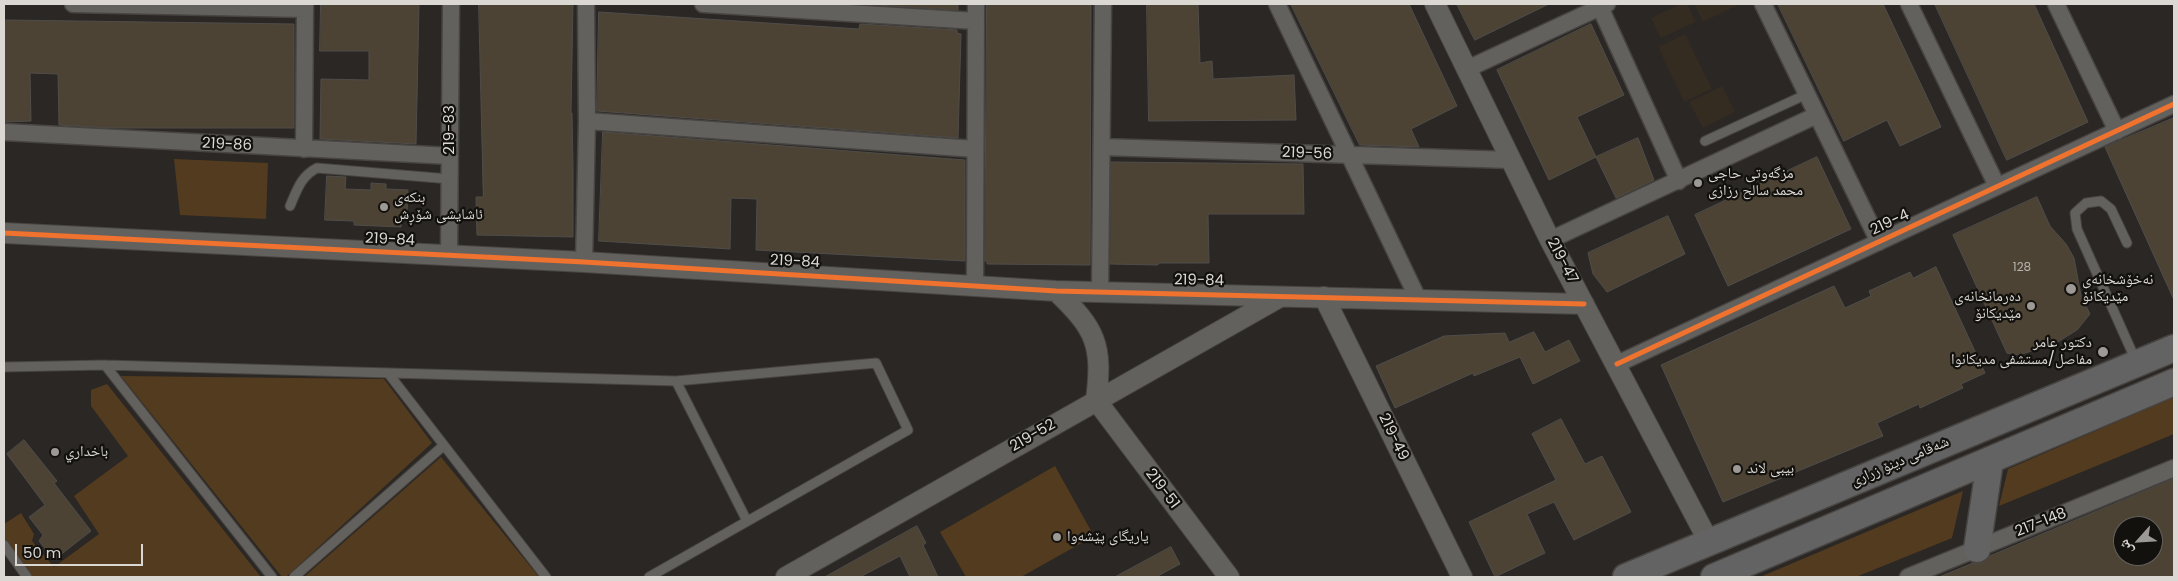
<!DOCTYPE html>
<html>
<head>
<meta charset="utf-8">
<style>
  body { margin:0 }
  #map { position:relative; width:2178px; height:581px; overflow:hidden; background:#2a2724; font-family:Poppins,"Noto Naskh Arabic",sans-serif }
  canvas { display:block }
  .frame { position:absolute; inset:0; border:5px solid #dbd8d4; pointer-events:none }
  .north { position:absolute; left:2113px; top:516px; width:50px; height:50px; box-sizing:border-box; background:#13110e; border:1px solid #63615d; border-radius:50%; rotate:244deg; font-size:14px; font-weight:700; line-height:20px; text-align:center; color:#dbd8d4 }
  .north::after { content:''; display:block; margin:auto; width:18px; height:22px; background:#9d9a96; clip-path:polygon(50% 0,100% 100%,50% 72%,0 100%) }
  .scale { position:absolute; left:15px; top:544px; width:128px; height:22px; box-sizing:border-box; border:2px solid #dbd8d4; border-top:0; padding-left:6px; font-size:15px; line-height:18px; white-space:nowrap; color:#dbd8d4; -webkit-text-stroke:4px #13110e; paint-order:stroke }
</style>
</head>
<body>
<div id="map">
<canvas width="2178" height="581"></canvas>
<div class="frame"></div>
<div class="north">ش</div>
<div class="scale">50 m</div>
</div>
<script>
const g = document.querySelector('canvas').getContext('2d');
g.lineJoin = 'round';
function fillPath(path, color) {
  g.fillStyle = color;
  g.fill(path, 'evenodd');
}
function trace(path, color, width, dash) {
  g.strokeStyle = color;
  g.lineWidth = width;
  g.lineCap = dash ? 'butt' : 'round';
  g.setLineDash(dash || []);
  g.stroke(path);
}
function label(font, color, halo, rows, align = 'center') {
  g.font = font + ' Poppins,"Noto Naskh Arabic",sans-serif';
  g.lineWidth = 4.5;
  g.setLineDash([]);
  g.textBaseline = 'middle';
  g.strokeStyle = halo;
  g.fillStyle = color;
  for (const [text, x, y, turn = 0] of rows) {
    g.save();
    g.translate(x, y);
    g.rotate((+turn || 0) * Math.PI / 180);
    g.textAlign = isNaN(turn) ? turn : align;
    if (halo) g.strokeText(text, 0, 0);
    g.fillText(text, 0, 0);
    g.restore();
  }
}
fillPath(new Path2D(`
  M 1681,4 L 1687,4 L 1696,22 L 1661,38 L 1651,18 Z
  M 1694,4 L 1740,4 L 1703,22 Z
  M 1685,34 L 1712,89 L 1684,102 L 1658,47 Z
  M 1722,86 L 1735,112 L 1703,128 L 1689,102 Z`), '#342b21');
fillPath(new Path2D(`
  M 174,159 L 268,163 L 266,219 L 180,215 Z
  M 121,376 L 384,379 L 432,443 L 286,577 L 282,577 Z
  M 107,384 L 261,577 L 23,577 L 4,550 L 4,524 L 21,513 L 34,534 L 32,541 L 54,567 L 99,534 L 74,496 L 128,456 L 91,406 L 91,390 Z
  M 2174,397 L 2174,434 L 1999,506 L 2008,469 Z
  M 441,457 L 539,577 L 304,577 Z
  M 1055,466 L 1094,536 L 1021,577 L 966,577 L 940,532 Z
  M 1963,491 L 1952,538 L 1856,577 L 1760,577 Z`), '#533b1f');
const building = new Path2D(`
  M 321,4 L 419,4 L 416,144 L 320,139 L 321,79 L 369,80 L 369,51 L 320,51 Z
  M 479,4 L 573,4 L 571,113 L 572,113 L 573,168 L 573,237 L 477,235 L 476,197 L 483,197 Z
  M 861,4 L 958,4 L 958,10 Z
  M 987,4 L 1091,4 L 1090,265 L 987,264 L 987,261 L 985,261 Z
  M 1147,4 L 1198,4 L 1200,63 L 1212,61 L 1213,79 L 1294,75 L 1296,120 L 1149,121 Z
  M 1291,4 L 1409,4 L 1457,106 L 1411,129 L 1419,147 L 1360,145 Z
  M 1457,4 L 1549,4 L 1475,40 Z
  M 1778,4 L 1883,4 L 1941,127 L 1900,146 L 1887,120 L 1844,141 Z
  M 1935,4 L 2034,4 L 2088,122 L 2007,160 Z
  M 599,12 L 859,29 L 860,24 L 957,30 L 957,33 L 961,34 L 958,138 L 597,111 Z
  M 4,20 L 294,24 L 294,128 L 107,128 L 59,125 L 58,74 L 30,73 L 31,121 L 4,122 Z
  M 1591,24 L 1624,95 L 1577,117 L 1596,157 L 1549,180 L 1497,70 Z
  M 2174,118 L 2174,300 L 2105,147 Z
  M 603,132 L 965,160 L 965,261 L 756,250 L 757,199 L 731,198 L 730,249 L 599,241 Z
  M 1638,138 L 1654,180 L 1616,198 L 1596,157 Z
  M 1817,157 L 1851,229 L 1728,286 L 1695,215 Z
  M 1111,162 L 1303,164 L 1304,214 L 1208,214 L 1209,263 L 1158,263 L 1158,265 L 1110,264 Z
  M 327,176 L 346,177 L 345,189 L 371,190 L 371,183 L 386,184 L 386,189 L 408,190 L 407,212 L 402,212 L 401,227 L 354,225 L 354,221 L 325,220 Z
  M 2037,197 L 2050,226 L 2066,244 L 2074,258 L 2081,296 L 2090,314 L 2077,330 L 2056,343 L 2019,355 L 2007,353 L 1953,235 Z
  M 1668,216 L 1685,254 L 1607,292 L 1593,274 L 1588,253 Z
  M 1936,267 L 1985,373 L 1961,384 L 1963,388 L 1920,408 L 1919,404 L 1877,423 L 1883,436 L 1723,502 L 1661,365 L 1834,286 L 1845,308 L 1871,296 L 1869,291 L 1910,272 L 1913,278 Z
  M 1534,332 L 1545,352 L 1569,340 L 1580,361 L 1533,384 L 1520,357 L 1474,376 L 1473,373 L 1395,408 L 1376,366 L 1444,336 L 1505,333 L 1509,342 Z
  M 1561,419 L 1585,464 L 1602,456 L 1631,512 L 1574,540 L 1554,502 L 1527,514 L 1545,553 L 1495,577 L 1469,522 L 1556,480 L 1532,434 Z
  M 24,440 L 57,481 L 54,483 L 91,531 L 54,560 L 39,541 L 43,535 L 29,517 L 45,505 L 7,454 Z
  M 2174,479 L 2174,577 L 1939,577 L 1973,563 L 1983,563 L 1990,556 ZM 2123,526 L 2153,526 L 2153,556 L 2123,556 Z
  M 917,526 L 926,543 L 923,545 L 938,577 L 910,577 L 900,556 L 860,577 L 825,577 Z
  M 1171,547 L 1180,564 L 1156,577 L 1115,577 Z`);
fillPath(building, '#4c4335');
trace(building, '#4f4d4a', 1);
const service = new Path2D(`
  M 1705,141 L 1807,94
  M 290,206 C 297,190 301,176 317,168 L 450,179
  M 2127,243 L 2111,209 L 2101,201 L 2086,203 L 2075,213 L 2077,229 L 2136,361
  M 105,365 L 272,577
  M 4,367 L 105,365 L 676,381 L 876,363 L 908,430 L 649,577
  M 388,373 L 546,577
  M 676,381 L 747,521
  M 4,545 L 27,577
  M 294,577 L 443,446`);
const minor = new Path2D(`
  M 73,4 L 305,9
  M 703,4 L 976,21
  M 1277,4 L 1418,299
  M 1763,4 L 1879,242
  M 1909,4 L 1997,186
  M 2056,4 L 2117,131
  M 1600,7 L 1679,181
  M 1467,69 L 1607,4
  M 587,121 L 975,149
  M 4,132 L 450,156
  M 1102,147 L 1511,160
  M 304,149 L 305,4
  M 1550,240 L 1817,115
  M 449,256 L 451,4
  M 584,262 L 587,121 L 586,4
  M 975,284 L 976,4
  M 1100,292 L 1103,4
  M 1617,364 L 2174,104
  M 1908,577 L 2174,468`);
const tertiary = new Path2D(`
  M 1435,4 L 1550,240 L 1709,542
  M 4,233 L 584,262 L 1056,291 L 1584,304
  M 1056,291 C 1096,329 1103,345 1096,400 L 1229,577
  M 1324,297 L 1462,577
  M 786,577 L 1280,297`);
const primary = new Path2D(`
  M 1977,549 L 1990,461
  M 1626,577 L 2174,348
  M 1714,577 L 2174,382`);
trace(service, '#474441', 11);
trace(minor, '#474441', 19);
trace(tertiary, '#474441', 22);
trace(primary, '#474441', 29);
trace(service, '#63615e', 9);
trace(minor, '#63615e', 16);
trace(tertiary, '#63615e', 20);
trace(primary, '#646364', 26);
trace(new Path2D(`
  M 4,233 L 584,262 L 1056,291 L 1584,304
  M 1617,364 L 2174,104`), '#ef722f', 5);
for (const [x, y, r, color] of [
  [1698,183,5,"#9d9a96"],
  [384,207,5,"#9d9a96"],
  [2071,289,6,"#9d9a96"],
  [2031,306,5,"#9d9a96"],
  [2103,352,6,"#9d9a96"],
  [55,452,5,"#9d9a96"],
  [1737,469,5,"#9d9a96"],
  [1057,537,5,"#9d9a96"]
]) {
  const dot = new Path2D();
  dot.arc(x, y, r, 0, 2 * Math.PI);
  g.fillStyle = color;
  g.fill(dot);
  trace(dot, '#13110e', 2);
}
label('12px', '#b7b3ac', null, [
  ["128",2022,268]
]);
label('15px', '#dbd8d4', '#13110e', [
  ["219-83",450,130,-90],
  ["219-86",227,145,3],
  ["219-56",1307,154,2],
  ["219-4",1890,223,-25],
  ["219-84",390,240,3],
  ["219-47",1562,261,62],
  ["219-84",795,262,3],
  ["219-84",1199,281,1],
  ["219-52",1033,436,-30],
  ["219-49",1393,437,64],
  ["شەقامی دینۆ زراری",1900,462,-23],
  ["219-51",1162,489,53],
  ["217-148",2041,523,-22]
]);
label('15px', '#dbd8d4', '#13110e', [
  ["مزگەوتی حاجی",1708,174],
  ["محمد سالح رزازی",1708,191],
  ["بنکەی",394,198],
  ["ئاشایشی شۆڕش",394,215],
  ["نەخۆشخانەی",2082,280],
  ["مێدیکانۆ",2082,297],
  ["دەرمانخانەی",2021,297,"right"],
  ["مێدیکانۆ",2021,314,"right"],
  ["دكتور عامر",2092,343,"right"],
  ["مفاصل/مستشفى مديكانوا",2092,360,"right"],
  ["باخداري",65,452],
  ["بيبى لاند",1747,469],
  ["یاریگای پێشەوا",1067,537]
], 'left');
</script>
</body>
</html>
